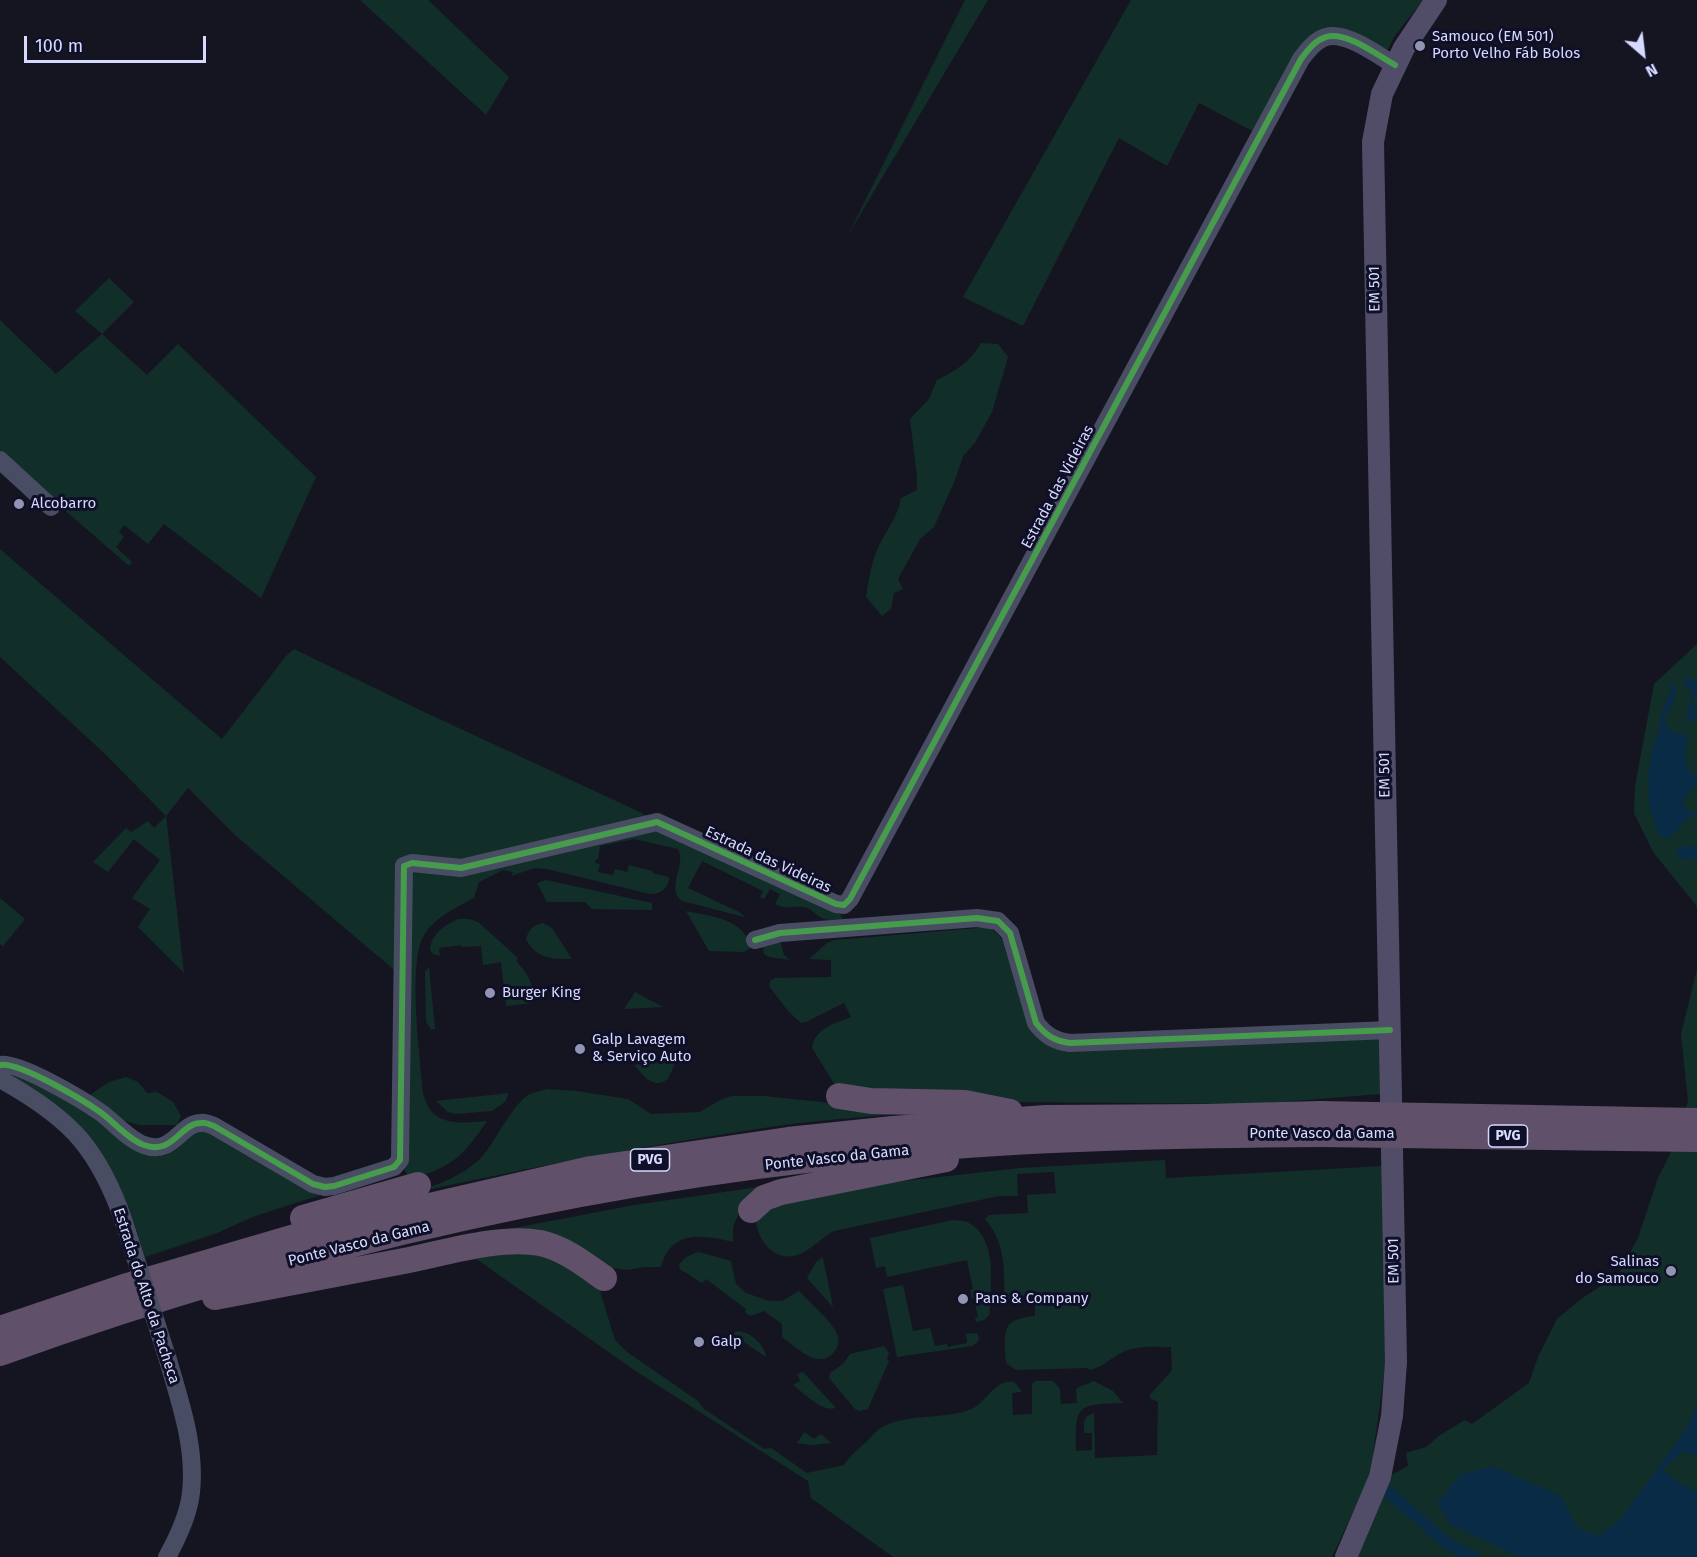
<!DOCTYPE html>
<html>
<head>
<meta charset="utf-8">
<style>
  body { margin:0 }
  #map { position:relative; width:1697px; height:1557px; overflow:hidden; background:#151522; font-family:"Fira Sans",sans-serif }
  canvas { display:block }
  .north { position:absolute; left:1613px; top:24px; width:60px; height:60px; -webkit-text-stroke:4px #0f1028; paint-order:stroke; rotate:152deg; font-size:16px; font-weight:700; line-height:24px; text-align:center; color:#d6daff }
  .north::after { content:''; display:block; margin:auto; width:21px; height:27px; background:#d6daff; clip-path:polygon(50% 0,100% 100%,50% 72%,0 100%) }
  .scale { position:absolute; left:24px; top:36px; width:182px; height:27px; box-sizing:border-box; border:3px solid #d6daff; border-top:0; padding-left:8px; font-size:18px; line-height:21px; white-space:nowrap; color:#d6daff; -webkit-text-stroke:4px #0f1028; paint-order:stroke }
</style>
</head>
<body>
<div id="map">
<canvas width="1697" height="1557"></canvas>
<div class="north">N</div>
<div class="scale">100 m</div>
</div>
<script>
const g = document.querySelector('canvas').getContext('2d');
g.lineJoin = 'round';
function fillPath(path, color) {
  g.fillStyle = color;
  g.fill(path, 'evenodd');
}
function trace(path, color, width, dash) {
  g.strokeStyle = color;
  g.lineWidth = width;
  g.lineCap = dash ? 'butt' : 'round';
  g.setLineDash(dash || []);
  g.stroke(path);
}
function label(font, color, halo, rows, align = 'center') {
  g.font = font + ' "Fira Sans",sans-serif';
  g.lineWidth = 6;
  g.setLineDash([]);
  g.textBaseline = 'middle';
  g.strokeStyle = halo;
  g.fillStyle = color;
  for (const [text, x, y, turn = 0] of rows) {
    g.save();
    g.translate(x, y);
    g.rotate((+turn || 0) * Math.PI / 180);
    g.textAlign = isNaN(turn) ? turn : align;
    if (halo) g.strokeText(text, 0, 0);
    g.fillText(text, 0, 0);
    g.restore();
  }
}
fillPath(new Path2D(`
  M 360,0 L 428,0 L 509,77 L 486,115 Z
  M 965,0 L 988,0 L 848,235 Z
  M 1131,0 L 1423,0 L 1394,37 L 1383,59 L 1325,37 L 1260,135 L 1199,103 L 1167,166 L 1119,138 L 1023,326 L 963,297 Z
  M 109,278 L 134,302 L 102,334 L 147,375 L 178,344 L 316,477 L 261,598 L 164,524 L 148,544 L 124,525 L 119,532 L 124,537 L 116,547 L 132,562 L 129,566 L 46,494 L 0,450 L 0,320 L 56,374 L 102,334 L 75,311 Z
  M 981,343 L 998,344 L 1008,357 L 992,412 L 975,443 L 963,456 L 955,480 L 934,527 L 920,539 L 898,579 L 903,589 L 894,593 L 891,609 L 882,616 L 866,597 C 869,580 871,561 879,546 C 888,527 897,519 901,498 L 917,490 L 917,477 L 910,419 L 929,399 L 937,380 C 956,371 970,362 981,343 Z
  M 0,549 L 222,739 L 286,656 L 294,649 L 420,710 L 642,813 L 648,818 L 460,866 L 407,857 L 399,974 L 235,835 L 188,788 L 166,816 L 184,973 L 138,927 L 150,909 L 132,898 L 160,860 L 134,839 L 108,872 L 93,862 L 126,828 L 131,832 L 148,821 L 154,828 L 166,816 L 105,754 L 0,657 Z
  M 1697,644 L 1697,909 L 1696,905 L 1653,852 L 1634,813 L 1635,786 L 1654,684 Z
  M 658,828 L 839,912 L 844,921 C 836,921 827,921 820,917 C 814,913 812,909 804,907 C 791,906 790,910 775,904 L 780,894 L 770,889 L 764,899 L 760,897 L 763,891 L 702,861 L 688,888 L 739,912 L 745,917 L 682,901 C 665,887 687,866 678,849 L 634,839 L 600,846 L 598,859 L 596,859 L 595,863 L 600,864 L 598,872 L 613,875 L 615,869 L 627,872 L 629,865 L 652,871 L 653,873 L 669,877 C 669,888 661,894 650,894 L 547,869 L 535,868 L 511,876 L 513,872 L 503,870 L 479,882 L 474,898 C 456,908 434,917 423,937 C 408,965 420,1058 423,1093 C 431,1128 460,1123 487,1121 C 464,1155 452,1168 410,1179 L 404,1169 L 411,868 Z
  M 546,880 L 652,903 L 652,910 L 592,909 L 585,902 L 547,902 L 537,883 Z
  M 0,898 L 25,919 L 3,946 L 0,944 Z
  M 686,911 C 709,916 747,919 750,948 L 744,952 L 709,951 Z
  M 458,919 L 469,919 L 478,922 L 518,958 L 516,961 C 529,974 534,985 533,1003 L 506,1006 L 501,962 L 483,965 L 481,946 L 462,947 L 462,945 L 439,948 L 440,956 L 433,954 L 430,950 C 431,934 445,925 458,919 Z
  M 543,923 L 552,928 L 572,959 C 552,959 536,959 526,939 C 529,929 533,925 543,923 Z
  M 990,927 L 1002,939 L 1021,1000 L 1056,1041 L 1390,1030 L 1392,1093 L 1258,1104 L 1008,1102 L 835,1085 L 812,1048 C 815,1028 834,1024 851,1017 L 844,1003 L 806,1022 L 801,1023 L 788,1011 L 769,986 L 770,981 L 775,978 L 831,977 L 831,960 L 809,959 L 827,943 L 835,940 Z
  M 779,938 L 784,955 L 790,960 L 769,957 L 764,954 L 763,949 L 766,942 Z
  M 429,967 L 435,1029 L 431,1029 L 426,1022 L 425,972 Z
  M 1697,969 L 1697,1557 L 1355,1557 L 1386,1478 L 1408,1466 L 1406,1453 L 1426,1447 L 1440,1435 L 1465,1420 L 1472,1424 L 1529,1383 L 1538,1357 L 1557,1319 L 1581,1299 L 1618,1275 L 1638,1238 L 1658,1178 L 1670,1154 L 1688,1102 L 1681,1034 Z
  M 635,992 L 663,1007 L 624,1009 Z
  M 676,1061 L 668,1079 C 653,1090 644,1076 634,1065 Z
  M 0,1068 L 38,1080 L 138,1149 L 192,1132 L 209,1129 L 324,1194 L 255,1216 L 217,1233 L 145,1257 L 133,1219 L 118,1186 Z
  M 126,1077 L 138,1082 L 147,1093 L 157,1092 L 173,1102 L 181,1116 L 177,1125 L 139,1125 L 121,1120 L 90,1095 L 109,1082 Z
  M 547,1089 L 576,1091 L 628,1099 L 651,1114 L 700,1112 L 720,1100 L 732,1096 L 764,1096 L 916,1112 C 872,1117 828,1119 784,1125 C 660,1143 536,1166 413,1193 C 439,1184 467,1175 485,1153 C 497,1138 514,1102 530,1094 C 535,1092 542,1091 547,1089 Z
  M 509,1093 L 505,1102 L 492,1111 L 456,1114 L 448,1112 L 436,1101 Z
  M 1165,1160 L 1166,1178 L 1384,1166 L 1389,1339 L 1370,1476 L 1332,1557 L 893,1557 L 811,1498 L 808,1481 L 637,1372 L 472,1256 L 502,1252 L 553,1256 L 588,1278 L 600,1291 L 615,1340 L 627,1352 L 698,1401 L 704,1409 L 764,1449 L 771,1448 L 807,1473 L 844,1465 C 851,1455 857,1450 866,1442 C 871,1438 874,1433 879,1429 C 903,1413 942,1420 969,1410 C 987,1404 993,1379 1014,1382 L 1021,1390 L 1021,1392 L 1012,1393 L 1013,1415 L 1032,1414 L 1032,1384 L 1035,1381 L 1053,1381 L 1060,1389 L 1061,1404 L 1077,1403 L 1076,1389 C 1082,1384 1088,1385 1094,1381 L 1113,1391 L 1123,1403 C 1078,1405 1075,1403 1076,1451 L 1092,1450 L 1092,1433 L 1084,1433 L 1084,1422 L 1087,1416 L 1094,1413 L 1095,1458 L 1157,1455 L 1158,1402 L 1150,1398 L 1150,1395 L 1172,1370 L 1171,1347 C 1155,1347 1138,1345 1123,1352 C 1109,1358 1105,1367 1089,1370 L 1088,1368 L 1016,1370 L 1007,1364 C 1005,1358 1005,1352 1005,1345 C 1004,1321 1013,1319 1035,1316 L 1035,1301 L 1005,1302 C 1003,1269 1007,1245 985,1219 L 989,1215 L 1028,1213 L 1027,1195 L 1056,1193 L 1054,1172 L 1017,1174 L 1018,1196 L 999,1196 L 834,1231 C 824,1236 817,1244 807,1250 C 782,1267 760,1248 756,1222 L 762,1214 L 778,1201 L 885,1183 L 1021,1168 Z
  M 793,1182 L 742,1206 L 733,1227 L 733,1242 C 703,1235 671,1229 661,1267 L 644,1267 L 627,1270 L 612,1268 L 592,1257 L 504,1230 L 634,1205 Z
  M 953,1220 C 957,1221 963,1220 967,1222 C 999,1237 990,1286 990,1314 L 984,1320 L 976,1322 L 975,1318 L 978,1317 L 974,1299 L 972,1299 L 970,1290 L 973,1289 L 967,1260 L 887,1277 L 885,1266 L 876,1268 L 870,1238 Z
  M 699,1252 L 731,1261 L 736,1284 L 746,1293 L 769,1301 L 782,1301 L 799,1291 C 810,1303 832,1321 837,1334 C 839,1341 839,1347 834,1352 C 819,1371 796,1347 782,1337 L 782,1324 L 764,1311 L 750,1316 L 745,1312 L 746,1309 L 706,1279 L 702,1283 L 680,1269 L 679,1265 C 684,1258 690,1254 699,1252 Z
  M 823,1257 L 823,1258 L 833,1307 L 807,1278 L 816,1262 Z
  M 903,1285 L 913,1331 L 930,1328 L 935,1346 L 947,1344 L 948,1347 L 967,1343 L 966,1334 L 977,1333 L 979,1338 L 978,1342 L 972,1346 L 897,1357 L 883,1289 Z
  M 738,1331 C 752,1333 764,1344 766,1357 L 732,1334 Z
  M 884,1346 L 889,1353 L 887,1359 L 889,1361 L 868,1409 L 860,1411 L 855,1409 L 829,1378 L 830,1373 L 843,1364 L 850,1354 Z
  M 803,1372 L 836,1408 C 821,1412 805,1394 793,1385 L 800,1381 L 797,1374 Z
  M 804,1432 L 814,1439 L 821,1434 L 831,1443 L 811,1445 L 797,1443 Z`), '#122e29');
fillPath(new Path2D(`
  M 1686,676 L 1692,680 L 1697,680 L 1697,690 L 1693,703 L 1697,711 L 1697,719 L 1688,722 L 1686,719 L 1692,692 L 1684,684 L 1683,680 Z
  M 1672,684 L 1675,684 C 1678,694 1673,708 1665,715 L 1666,727 L 1675,733 L 1688,735 C 1684,749 1682,770 1697,777 L 1697,785 C 1686,794 1682,796 1686,811 L 1697,812 L 1697,817 L 1688,817 L 1675,833 L 1667,838 L 1659,835 L 1650,811 L 1648,779 L 1652,748 L 1659,731 L 1661,714 L 1671,690 L 1669,686 Z
  M 1697,1405 L 1697,1456 L 1684,1452 L 1662,1469 L 1675,1480 L 1697,1492 L 1697,1557 L 1520,1557 L 1451,1525 L 1437,1503 L 1460,1475 L 1493,1466 L 1561,1496 L 1577,1527 L 1598,1536 L 1619,1521 L 1686,1429 Z`), '#092b45');
trace(new Path2D(`
  M 1682,853 L 1697,852
  M 1388,1492 L 1447,1543 L 1473,1557`), '#092b45', 12);
trace(new Path2D(`
  M 0,460 L 51,507
  M 755,940 L 780,933 L 977,918 L 998,921 L 1010,933 L 1036,1023 C 1046,1036 1055,1041 1070,1043 L 1390,1030
  M 0,1065 C 18,1061 83,1100 100,1112 C 113,1121 129,1140 144,1145 C 173,1156 180,1123 201,1123 C 205,1122 211,1125 214,1126 L 313,1184 L 325,1187 L 334,1186 L 394,1167 L 400,1160 L 404,866 L 412,863 L 461,868 L 657,822 L 836,904 L 844,905 L 850,899 L 1301,59 C 1307,51 1315,40 1326,37 C 1346,31 1377,55 1395,65
  M 0,1079 C 27,1094 61,1116 81,1140 C 101,1164 114,1193 124,1222
  M 167,1557 C 177,1539 189,1513 191,1492 C 196,1447 180,1402 168,1360`), '#494d63', 18);
trace(new Path2D(`
  M 1346,1557 L 1380,1477 L 1392,1416 L 1396,1362 L 1373,142 L 1382,94 L 1404,48 L 1436,0`), '#514d69', 22);
trace(new Path2D(`
  M 839,1096 L 871,1101 L 965,1103 L 1010,1112
  M 751,1210 L 764,1198 L 781,1192 L 946,1159
  M 303,1218 L 418,1185
  M 215,1297 C 280,1285 344,1272 409,1260 C 448,1252 500,1236 540,1243 C 564,1248 584,1264 604,1278
  M 0,1329 L 124,1287 L 295,1237 L 591,1169 L 788,1140 L 893,1129 L 1046,1118 L 1205,1117 L 1320,1114
  M 0,1353 C 298,1245 612,1173 928,1148 C 1059,1137 1189,1135 1320,1134`), '#60506a', 26);
trace(new Path2D(`
  M 124,1222 L 168,1360`), '#494d63', 18);
trace(new Path2D(`
  M 1320,1114 L 1697,1121
  M 1320,1134 L 1697,1139`), '#60506a', 26);
trace(new Path2D(`
  M 755,940 L 780,933 L 977,918 L 998,921 L 1010,933 L 1036,1023 C 1046,1036 1055,1041 1070,1043 L 1390,1030
  M 0,1065 C 18,1061 83,1100 100,1112 C 113,1121 129,1140 144,1145 C 173,1156 180,1123 201,1123 C 205,1122 211,1125 214,1126 L 313,1184 L 325,1187 L 334,1186 L 394,1167 L 400,1160 L 404,866 L 412,863 L 461,868 L 657,822 L 836,904 L 844,905 L 850,899 L 1301,59 C 1307,51 1315,40 1326,37 C 1346,31 1377,55 1395,65`), '#469c4c', 6);
for (const [x, y, r, color] of [
  [1420,46,6,"#9295b2"],
  [19,504,6,"#9295b2"],
  [490,993,6,"#9295b2"],
  [580,1049,6,"#9295b2"],
  [1671,1271,6,"#9295b2"],
  [963,1299,6,"#9295b2"],
  [699,1342,6,"#9295b2"]
]) {
  const dot = new Path2D();
  dot.arc(x, y, r, 0, 2 * Math.PI);
  g.fillStyle = color;
  g.fill(dot);
  trace(dot, '#0f1028', 2);
}
for (const [x, y, w] of [
  [1508,1136,39],
  [650,1160,39]
]) {
  const box = new Path2D();
  box.roundRect(x - w / 2, y - 11, w, 22, 4.5);
  g.fillStyle = '#0f1028';
  g.fill(box);
  trace(box, '#d6daff', 1.5);
}
label('bold 14px', '#d6daff', null, [
  ["PVG",1508,1136],
  ["PVG",650,1160]
]);
label('15px', '#d6daff', '#0f1028', [
  ["Samouco (EM 501)",1432,37],
  ["Porto Velho Fáb Bolos",1432,54],
  ["Alcobarro",31,504],
  ["Burger King",502,993],
  ["Galp Lavagem",592,1040],
  ["& Serviço Auto",592,1057],
  ["Salinas",1659,1262,"right"],
  ["do Samouco",1659,1279,"right"],
  ["Pans & Company",975,1299],
  ["Galp",711,1342]
], 'left');
label('15px', '#d6daff', '#0f1028', [
  ["EM 501",1375,289,-91],
  ["Estrada das Videiras",1058,487,-62],
  ["EM 501",1385,775,-91],
  ["Estrada das Videiras",768,860,25],
  ["Ponte Vasco da Gama",1322,1134],
  ["Ponte Vasco da Gama",837,1158,-6],
  ["Ponte Vasco da Gama",359,1244,-14],
  ["EM 501",1394,1261,-91],
  ["Estrada do Alto da Pacheca",146,1296,72]
]);
</script>
</body>
</html>
